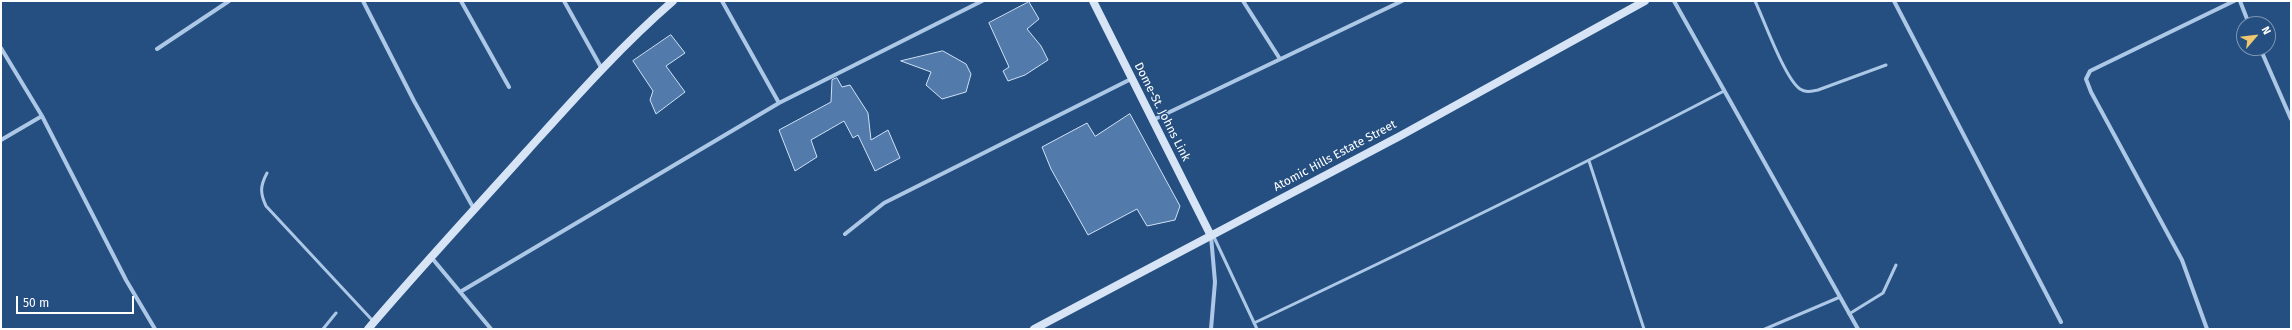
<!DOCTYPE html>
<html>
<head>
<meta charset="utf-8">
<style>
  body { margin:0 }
  #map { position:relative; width:2292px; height:330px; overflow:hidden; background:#254f80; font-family:"Fira Sans",sans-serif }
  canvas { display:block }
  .frame { position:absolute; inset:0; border:2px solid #fff; pointer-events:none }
  .north { position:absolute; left:2236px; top:16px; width:40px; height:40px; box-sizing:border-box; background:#254f80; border:1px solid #7c95b3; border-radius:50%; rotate:62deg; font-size:11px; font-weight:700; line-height:16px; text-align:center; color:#fff }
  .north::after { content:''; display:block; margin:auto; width:14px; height:18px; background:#f0c771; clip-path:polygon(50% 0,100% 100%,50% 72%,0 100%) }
  .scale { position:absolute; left:16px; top:296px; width:118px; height:18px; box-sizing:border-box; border:2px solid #fff; border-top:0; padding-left:5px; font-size:12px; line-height:14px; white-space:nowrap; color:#fff; -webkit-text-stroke:3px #254f80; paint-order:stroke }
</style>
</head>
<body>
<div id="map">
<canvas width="2292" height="330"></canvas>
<div class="frame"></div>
<div class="north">N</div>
<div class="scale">50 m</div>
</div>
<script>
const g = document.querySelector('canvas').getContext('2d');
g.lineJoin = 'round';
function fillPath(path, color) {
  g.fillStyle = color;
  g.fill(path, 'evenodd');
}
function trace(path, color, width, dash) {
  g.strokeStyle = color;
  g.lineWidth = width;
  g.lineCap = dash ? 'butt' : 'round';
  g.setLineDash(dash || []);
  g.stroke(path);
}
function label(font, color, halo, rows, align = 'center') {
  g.font = font + ' "Fira Sans",sans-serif';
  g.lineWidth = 3;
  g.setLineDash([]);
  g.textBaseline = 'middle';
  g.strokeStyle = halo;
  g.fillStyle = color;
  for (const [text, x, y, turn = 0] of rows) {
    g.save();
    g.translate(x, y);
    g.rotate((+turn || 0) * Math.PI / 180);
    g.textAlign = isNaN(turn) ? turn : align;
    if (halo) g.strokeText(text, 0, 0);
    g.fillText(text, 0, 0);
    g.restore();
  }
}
const building = new Path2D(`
  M 1029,2 L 1039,19 L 1027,29 L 1041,46 L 1048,60 L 1025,75 L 1008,81 L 1003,71 L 1009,67 L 989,23 Z
  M 671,35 L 685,53 L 666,66 L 685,92 L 656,114 L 650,100 L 653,91 L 633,61 Z
  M 943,51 L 966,64 L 971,74 L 966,92 L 942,99 L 926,85 L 931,72 L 901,61 Z
  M 837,78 L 842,87 L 850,85 L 868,113 L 871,140 L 888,130 L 900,158 L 875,171 L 858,135 L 853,138 L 844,121 L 811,140 L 817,157 L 795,171 L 779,130 L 831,102 L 832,80 Z
  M 1130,114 L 1180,206 L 1175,220 L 1147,226 L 1137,209 L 1088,235 L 1051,169 L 1042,147 L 1087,123 L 1095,136 Z`);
fillPath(building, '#527bab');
trace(building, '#cfe1f5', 1);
trace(new Path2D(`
  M 1755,1 C 1764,20 1785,79 1800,89 C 1806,93 1812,91 1818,90 L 1886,65
  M 1589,161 L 1644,329
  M 267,173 C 260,186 260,193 266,206 L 373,321
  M 1213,235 L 1257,329
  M 1849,314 L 1883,293 L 1896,265
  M 1254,323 C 1412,248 1569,172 1724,91
  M 323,329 L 336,313
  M 1765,329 L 1840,297`), '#acc8e6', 3);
trace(new Path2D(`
  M 363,1 L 414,101 L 474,209
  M 461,1 L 509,87
  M 564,1 L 602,69
  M 722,1 L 779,103
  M 1243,1 L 1280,59
  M 1674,1 L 1858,329
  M 1894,1 L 2061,322
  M 2240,1 L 2249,24
  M 1,48 L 42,116 L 126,280 L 155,329
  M 2260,48 L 2291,119
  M 157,49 L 229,1
  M 1153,120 L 1402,1
  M 1,140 L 42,116
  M 845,234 L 884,203 L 1131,79
  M 1211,236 L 1215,282 L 1211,329
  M 431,257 L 491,329
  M 460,292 L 779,103 L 982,1
  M 2207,329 L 2182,260 L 2091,92 L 2086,79 L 2090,71 L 2234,1`), '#acc8e6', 4);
trace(new Path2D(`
  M 1093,1 L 1210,234
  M 368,329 C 420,268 474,210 527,151 C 574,99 620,47 673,1
  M 1034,329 L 1400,136 L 1645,1`), '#d6e4f6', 8);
label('12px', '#fff', '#254f80', [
  ["Dome-St. Johns Link",1162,112,63],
  ["Atomic Hills Estate Street",1335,156,-28]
]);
</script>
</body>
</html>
